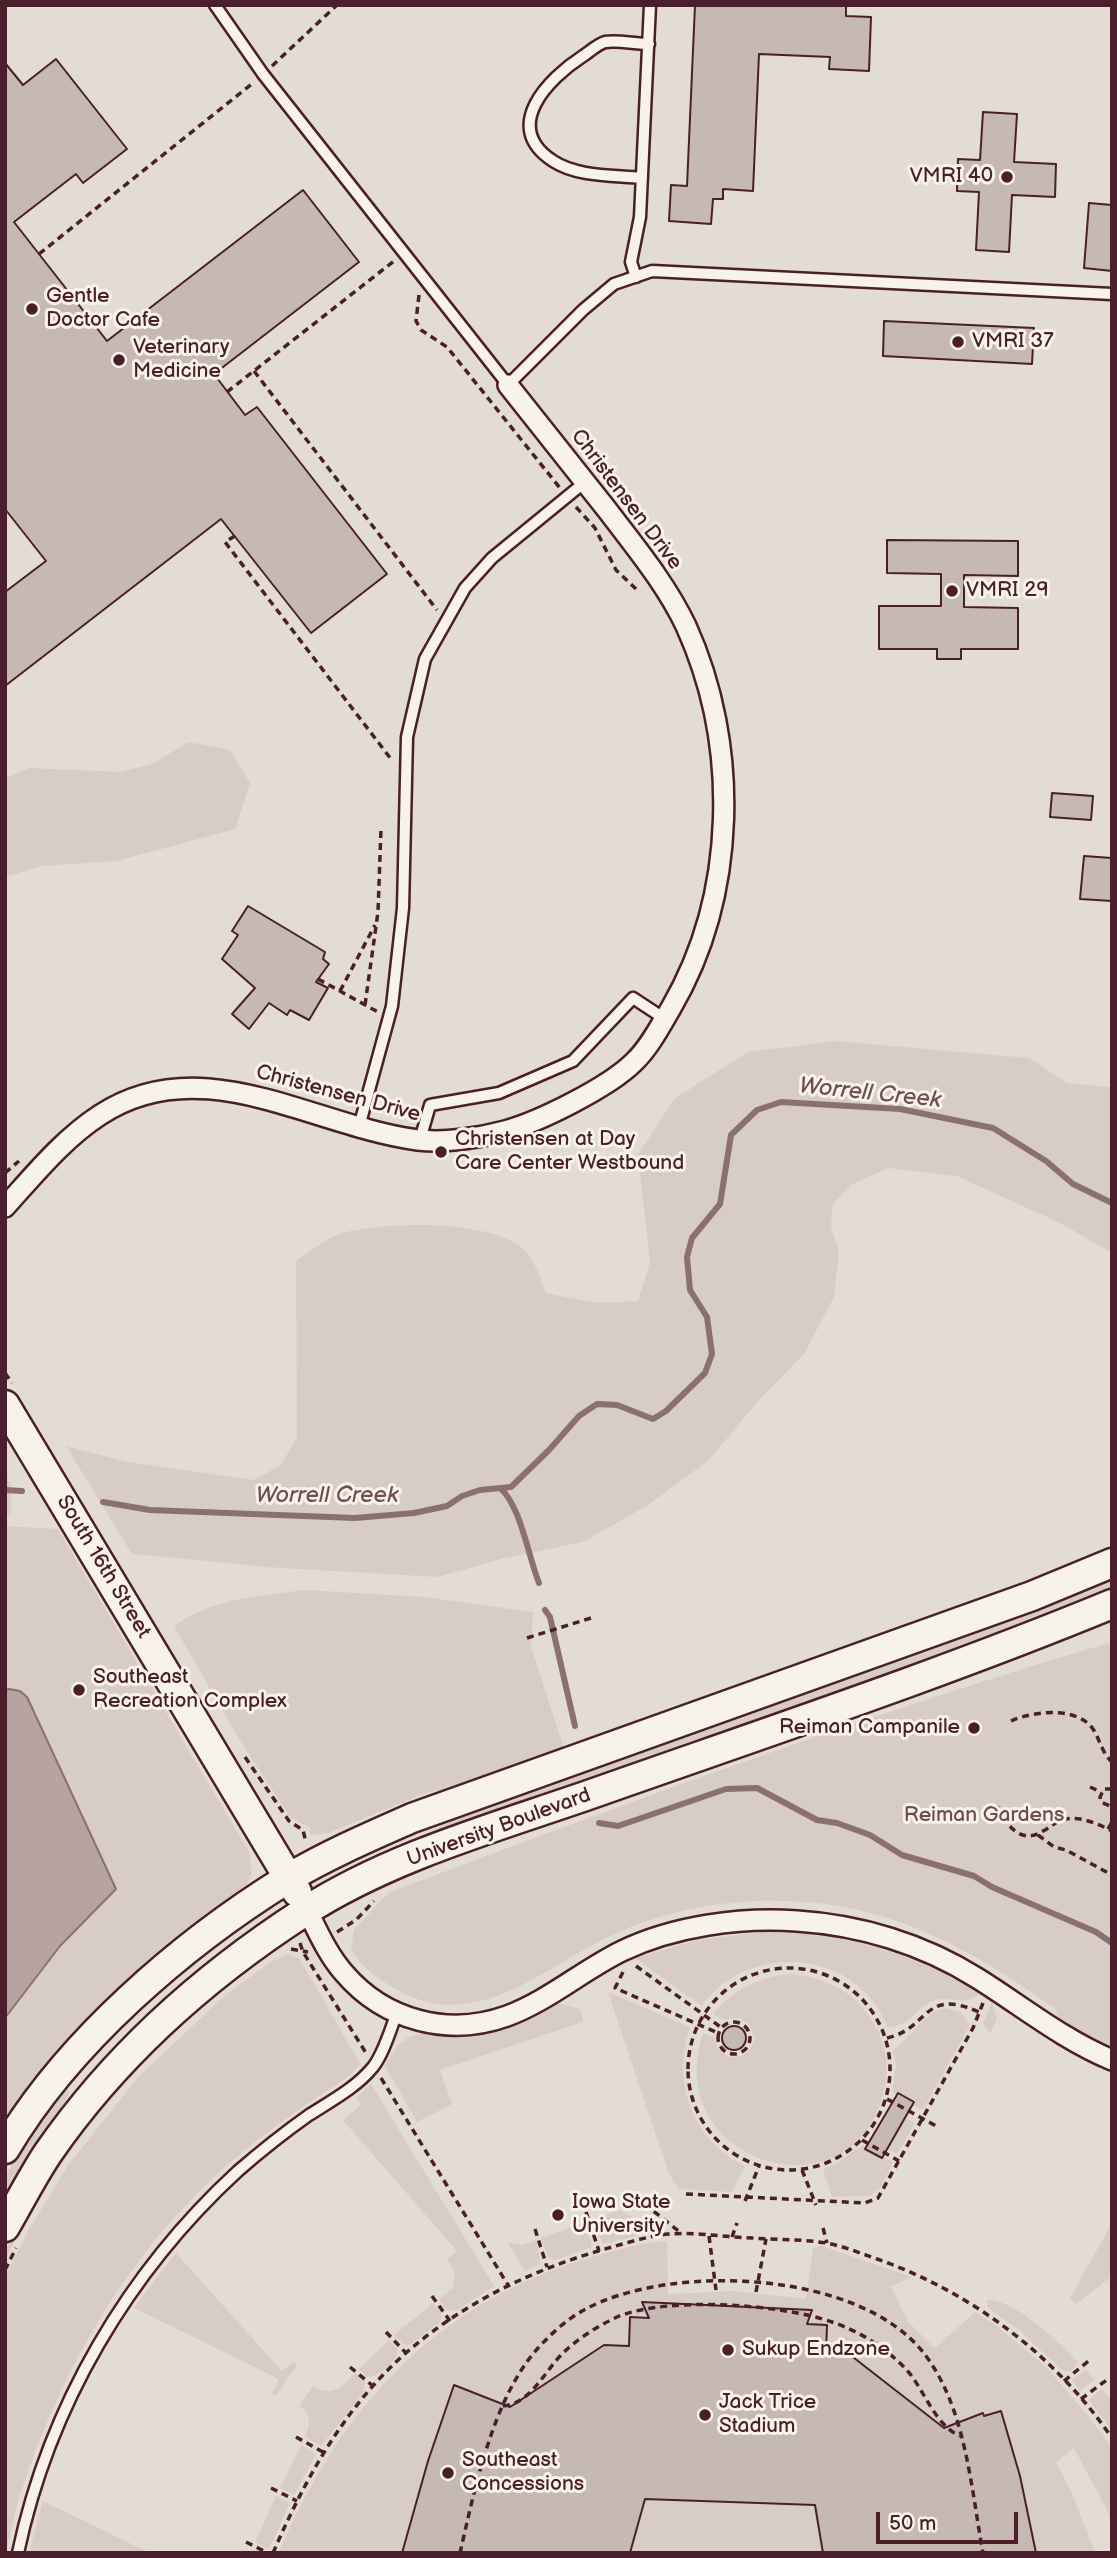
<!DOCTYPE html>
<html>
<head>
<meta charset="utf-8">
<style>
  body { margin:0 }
  #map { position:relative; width:1117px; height:2558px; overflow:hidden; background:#f0ebe0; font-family:"Balsamiq Sans",sans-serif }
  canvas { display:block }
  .frame { position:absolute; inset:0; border:7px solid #4a1f2b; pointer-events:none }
  .scale { position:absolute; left:876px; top:2512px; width:142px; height:32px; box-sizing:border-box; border:4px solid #4a1f2b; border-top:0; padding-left:9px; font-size:21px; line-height:24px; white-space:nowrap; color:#4a1f2b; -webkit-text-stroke:5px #f7f3e8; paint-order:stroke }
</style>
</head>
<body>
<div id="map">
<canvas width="1117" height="2558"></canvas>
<div class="frame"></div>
<div class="scale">50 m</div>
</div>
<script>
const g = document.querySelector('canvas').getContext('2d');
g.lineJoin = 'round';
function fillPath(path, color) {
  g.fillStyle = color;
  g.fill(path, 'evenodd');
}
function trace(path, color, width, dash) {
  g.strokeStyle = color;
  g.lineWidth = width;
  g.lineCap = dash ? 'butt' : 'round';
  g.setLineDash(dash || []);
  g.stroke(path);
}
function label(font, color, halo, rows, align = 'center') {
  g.font = font + ' "Balsamiq Sans",sans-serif';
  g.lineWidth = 6;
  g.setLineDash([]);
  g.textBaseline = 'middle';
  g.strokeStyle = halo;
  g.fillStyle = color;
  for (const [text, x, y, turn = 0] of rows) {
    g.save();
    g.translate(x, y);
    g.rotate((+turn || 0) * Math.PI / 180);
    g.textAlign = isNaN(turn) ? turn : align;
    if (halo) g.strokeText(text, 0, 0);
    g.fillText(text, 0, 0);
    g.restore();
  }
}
fillPath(new Path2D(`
  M 5,5 L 1112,5 L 1112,2553 L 5,2553 Z`), '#e3dcd2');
fillPath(new Path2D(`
  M 188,742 L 230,750 L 250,783 L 235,829 L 117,861 L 42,866 L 5,877 L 5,778 L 30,768 L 120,772 L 153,764 Z
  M 835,1041 L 1029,1058 L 1067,1083 L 1112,1087 L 1112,1253 L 1060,1223 L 957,1176 L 888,1168 L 851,1185 L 833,1204 L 831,1227 L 839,1252 L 834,1297 L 804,1354 L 759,1400 L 708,1461 L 648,1505 L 583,1542 L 501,1559 L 438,1577 L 280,1568 L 132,1554 L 66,1446 L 127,1462 L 253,1480 L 280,1466 L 297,1438 L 296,1261 C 310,1252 326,1238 342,1233 C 385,1222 470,1220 511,1241 C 532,1251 539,1273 546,1293 L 596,1303 L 638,1301 L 650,1262 L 638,1155 L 674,1099 L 748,1052 Z
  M 5,1474 L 11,1485 L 11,1514 L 5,1518 Z
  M 5,1526 L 58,1529 L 249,1852 L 252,1873 L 241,1896 L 5,2134 Z
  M 1112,1575 L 1112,1594 L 422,1844 L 419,1838 L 480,1806 Z
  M 306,1590 L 424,1597 L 533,1612 L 531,1647 L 565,1752 L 471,1785 L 425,1793 L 328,1833 L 310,1835 L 310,1828 L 291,1818 L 239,1739 L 174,1626 C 212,1598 261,1596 306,1590 Z
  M 1112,1642 L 1112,2060 L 1062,2036 L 1056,2009 C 961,1942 877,1896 757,1901 C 711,1903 665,1912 623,1930 C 549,1961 478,2039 394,1988 C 378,1979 360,1966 351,1949 L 354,1930 L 388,1893 C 626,1803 867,1714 1112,1642 Z
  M 766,1932 C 844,1933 912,1952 979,1993 C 967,2008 949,1994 933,2001 C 914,2009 911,2027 887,2027 C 859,1949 747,1940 702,2006 L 635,1958 L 702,1939 Z
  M 286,1938 C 258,1968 221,1988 191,2016 C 115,2087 50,2167 5,2261 L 5,2251 L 13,2237 L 52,2171 L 96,2109 L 190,2010 Z
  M 288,1954 L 299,1958 L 303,1964 L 360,2064 C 348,2080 330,2088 314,2099 C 283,2121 253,2142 225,2167 C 129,2251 63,2367 23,2486 C 15,2508 12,2532 5,2553 L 5,2277 L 28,2231 L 69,2164 L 139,2076 L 228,1993 L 272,1961 Z
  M 792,1974 C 830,1978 860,1995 877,2029 C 889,2052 889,2078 881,2102 C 841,2219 661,2160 703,2033 L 714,2037 C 718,2063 750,2064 755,2038 L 747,2022 L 738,2018 L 723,2020 L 713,2014 C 734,1989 759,1976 792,1974 Z
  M 608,1992 L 690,2027 C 672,2082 691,2139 745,2166 L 732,2192 L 679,2189 L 669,2174 Z
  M 992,2002 L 997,2019 L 990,2034 L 983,2023 Z
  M 558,2003 L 580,2009 L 583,2022 L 440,2070 L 452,2104 L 417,2122 L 385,2066 L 396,2047 L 409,2037 L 428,2032 L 463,2036 L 482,2034 L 519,2023 Z
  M 946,2008 L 961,2012 L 970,2025 L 923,2110 L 892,2093 L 896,2066 L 893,2050 C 912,2038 924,2010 946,2008 Z
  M 371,2084 L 494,2286 L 456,2311 L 446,2310 L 439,2299 L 453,2288 L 455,2272 L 447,2259 L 457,2251 L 343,2120 L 361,2105 L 356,2098 Z
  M 66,2089 L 70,2092 L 5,2207 L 5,2175 Z
  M 906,2118 L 915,2123 L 897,2154 L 887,2149 Z
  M 863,2145 L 893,2162 L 881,2187 L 870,2196 L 832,2197 L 823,2169 L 834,2165 Z
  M 620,2210 L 641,2222 L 642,2232 L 637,2236 L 603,2244 L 592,2220 Z
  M 586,2222 L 592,2247 L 555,2260 L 548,2257 L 541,2238 Z
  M 1112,2223 L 1112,2276 L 1076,2304 L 1070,2298 Z
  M 536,2240 L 541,2263 L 525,2271 L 508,2243 L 523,2245 Z
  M 667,2241 L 668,2294 L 734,2291 L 806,2299 L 813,2248 L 822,2246 L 911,2277 L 891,2287 L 908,2322 L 935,2348 L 975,2312 L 997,2326 L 1046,2367 L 1090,2418 L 1112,2448 L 1112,2520 L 1074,2448 L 1056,2462 L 1073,2496 L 1095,2553 L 279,2553 C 338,2410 437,2302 589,2258 C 615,2251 640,2242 667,2241 Z
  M 176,2253 L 282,2371 L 294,2362 L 297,2366 L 276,2395 L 272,2393 L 279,2379 L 134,2308 Z
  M 987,2300 C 1015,2299 1060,2343 1078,2362 L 1071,2372 L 1062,2370 L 1019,2330 L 987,2307 Z
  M 433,2303 L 441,2313 L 441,2321 L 410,2345 L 403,2344 L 394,2335 Z
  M 389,2340 L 398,2350 C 397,2361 379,2378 367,2377 L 359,2369 Z
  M 1086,2370 L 1094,2380 L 1080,2391 L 1072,2380 Z
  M 355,2373 L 365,2382 L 363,2393 L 321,2446 L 305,2437 C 311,2424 311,2414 299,2406 L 313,2386 C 332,2398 342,2387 355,2373 Z
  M 1102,2389 L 1112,2402 L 1112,2431 L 1089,2400 Z
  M 301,2445 L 316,2454 L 294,2495 L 280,2488 Z
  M 276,2496 L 290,2503 L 269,2549 L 255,2542 Z
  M 43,2501 L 47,2503 L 150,2553 L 29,2553 Z`), '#d8cdc6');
const water = new Path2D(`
  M 9,1689 L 20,1691 L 27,1697 L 116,1889 L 60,1946 L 5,2018 L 5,1690 Z`);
fillPath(water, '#b7a4a2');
trace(water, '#8b6f72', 2);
trace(new Path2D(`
  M 500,1488 C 521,1506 528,1556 539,1583
  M 5,1490 L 22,1491
  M 103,1502 L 150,1510 L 355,1518 L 414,1513 L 447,1506 L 462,1496 L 480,1490 L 511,1487 L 549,1450 L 579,1416 L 597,1404 L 617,1405 L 653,1419 L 666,1411 L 705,1373 L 712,1354 L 707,1317 L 690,1290 L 687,1257 L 692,1238 L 720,1204 L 731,1135 L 757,1110 L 781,1102 L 900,1109 L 993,1128 L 1046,1161 L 1073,1184 L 1112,1203
  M 545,1610 L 550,1617 L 575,1726
  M 599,1823 L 618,1826 L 726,1789 L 757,1788 L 817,1820 L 837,1823 L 870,1835 L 902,1855 L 974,1876 L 992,1887 L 1096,1932 L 1112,1943`), '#8b6f72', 6);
const building = new Path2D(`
  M 695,5 L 846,5 L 846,16 L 871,17 L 869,71 L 829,69 L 830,57 L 759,54 L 753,191 L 723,189 L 723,199 L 713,199 L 711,224 L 669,221 L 671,185 L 687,186 Z
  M 56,59 L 127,149 L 83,183 L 76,174 L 14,222 L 107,341 L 303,190 L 359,262 L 214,374 L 245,415 L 257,407 L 387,574 L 311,633 L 221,519 L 5,686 L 5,592 L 46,561 L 5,509 L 5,63 L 23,85 Z
  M 983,112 L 1017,114 L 1014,162 L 1056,164 L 1055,197 L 1012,195 L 1009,252 L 976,250 L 979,192 L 957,191 L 958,159 L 980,160 Z
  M 1089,203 L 1112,205 L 1112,271 L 1084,268 Z
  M 884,321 L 1034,328 L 1032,364 L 883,356 Z
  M 887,540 L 1018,541 L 1018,576 L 964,575 L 964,607 L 1018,608 L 1018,649 L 961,649 L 961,659 L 937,659 L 937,649 L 879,649 L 879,606 L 941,606 L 941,574 L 887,573 Z
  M 1052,793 L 1093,796 L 1091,820 L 1050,817 Z
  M 1084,856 L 1112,858 L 1112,901 L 1080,899 Z
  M 248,906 L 325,952 L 323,959 L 329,964 L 316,982 L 328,988 L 309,1020 L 290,1010 L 287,1015 L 269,1003 L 249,1029 L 232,1014 L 255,988 L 222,959 L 238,935 L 232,931 Z
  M722 2038a12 12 0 1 1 24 0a12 12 0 1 1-24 0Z
  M 898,2093 L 914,2102 L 882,2158 L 865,2149 Z
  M 642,2302 L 812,2310 L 807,2324 L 827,2325 L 826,2353 L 849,2354 L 944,2428 L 983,2413 L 984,2416 L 1001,2411 L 1020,2476 L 1036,2553 L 823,2553 L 815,2505 L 645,2499 L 630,2553 L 402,2553 L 428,2461 L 454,2385 L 510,2407 L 604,2345 L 629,2346 L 630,2317 L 649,2318 Z`);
fillPath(building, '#c6b8b3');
trace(building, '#4a1f2b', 2);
const lane = new Path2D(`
  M 215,5 L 263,74 L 508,385 L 583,310 L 614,284 L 652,271 L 1112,294
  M 642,178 C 614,175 577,177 553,161 C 500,127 549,78 583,56 C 589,52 598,44 605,42 C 619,40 635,44 649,44
  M 636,277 L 631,262 L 640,217 L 650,5
  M 359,1127 L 392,1006 L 403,908 L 407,737 L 425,659 L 465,588 L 492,558 L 585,482
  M 420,1140 L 430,1105 L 499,1093 L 573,1061 L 633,998 L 665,1019
  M 18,2553 C 49,2406 128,2272 238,2171 C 261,2151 285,2132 309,2115 C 331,2101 357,2087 373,2067 C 384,2053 390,2030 397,2013`);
const street = new Path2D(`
  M 5,1207 C 34,1175 63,1139 100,1115 C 202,1048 312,1126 418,1140 C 445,1143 479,1138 505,1131 C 539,1122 609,1087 634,1062 C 649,1048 661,1025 671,1008 C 737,895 740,745 686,626 C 666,584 636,548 608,511 C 575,469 541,427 508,385
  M 307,1910 C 318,1932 328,1955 344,1973 C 385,2021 449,2037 507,2016 C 548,2001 583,1970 622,1951 C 674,1926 740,1917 797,1921 C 860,1925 923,1944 977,1978 C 1022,2006 1062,2039 1112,2060`);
const secondary = new Path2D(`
  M 5,1405 L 297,1892
  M 5,2149 C 68,2042 182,1944 287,1879 C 327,1855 369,1837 412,1818 L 1032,1596 L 1112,1563
  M 5,2227 C 19,2203 32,2177 48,2153 C 115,2056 205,1976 304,1912 C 391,1856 497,1827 594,1793 C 767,1732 942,1674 1112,1604`);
trace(lane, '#4a1f2b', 15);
trace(street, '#4a1f2b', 24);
trace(secondary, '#4a1f2b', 33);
trace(new Path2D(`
  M 272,66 L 337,5
  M 39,254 L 253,83
  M 419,295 L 416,321 L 421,330 L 447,347 L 560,488
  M 254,371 L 437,610
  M 227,392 L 394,261
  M 576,507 L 595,528 L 616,570 L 636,589
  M 235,536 L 225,542 L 391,759
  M 318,979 L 378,1012
  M 340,991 L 375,925
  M 365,1005 L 378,912 L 381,828
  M 309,1090 L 354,1095
  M 5,1173 L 19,1161
  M 5,1373 L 12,1383
  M 527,1638 L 594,1617
  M 1011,1721 C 1033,1711 1077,1706 1093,1729 C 1100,1740 1102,1753 1112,1762
  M 245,1757 L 289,1821 L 303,1830 L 306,1843
  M 1090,1787 L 1101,1792
  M 1112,1789 L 1104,1789 L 1100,1797 L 1101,1802 L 1112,1807
  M 997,1806 C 1005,1823 1020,1845 1041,1832 C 1050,1828 1056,1821 1065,1819 C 1081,1816 1098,1824 1112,1831
  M 1108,1829 L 1112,1822
  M 1038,1835 L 1054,1847 L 1066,1850 L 1112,1875
  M 337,1932 L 356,1920 L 374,1901
  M 300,1943 L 303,1952 L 366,2053
  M 291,1949 L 308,1952
  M 636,1966 L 722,2028
  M688 2069a101 101 0 1 1 202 0a101 101 0 1 1-202 0Z
  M 623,1972 L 615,1988 L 718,2033
  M718 2038a16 16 0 1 1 32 0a16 16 0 1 1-32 0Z
  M 887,2038 C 931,2028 922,1987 979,2012
  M 381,2078 L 508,2285
  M 887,2099 L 938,2127
  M 862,2140 L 899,2161
  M 802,2170 L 816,2205
  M 638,2194 L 642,2202 L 681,2233
  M 686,2194 L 865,2203 L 878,2198 L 973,2028 L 983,2003
  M 745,2201 L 759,2166
  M 586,2212 L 599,2251
  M 823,2228 L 827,2243
  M 535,2229 L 547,2267
  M 709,2236 L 716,2290
  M 732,2237 L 737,2223
  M 5,2270 L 16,2248
  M 756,2292 L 766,2239
  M 432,2296 L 450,2321
  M 386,2332 L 406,2353
  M 350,2367 L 373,2386
  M 1064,2381 L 1091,2359
  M 1081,2399 L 1108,2379
  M 503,2406 C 531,2404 545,2370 564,2352 C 580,2337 598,2326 617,2317 C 667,2296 781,2304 832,2322 C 859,2331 884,2347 904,2367 C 924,2387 933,2424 960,2436
  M 296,2437 L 323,2452
  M 271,2488 L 297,2501
  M 246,2542 L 268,2553
  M 273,2553 C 305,2479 345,2406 407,2352 C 466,2301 536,2268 612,2247 C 630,2242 649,2236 668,2234 C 696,2232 725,2237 752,2238 C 777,2240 802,2239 826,2243 C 843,2246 860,2253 877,2259 C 971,2292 1055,2355 1112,2438
  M 460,2553 C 475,2488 493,2397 539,2347 C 552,2333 567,2319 584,2310 C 671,2262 863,2270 926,2356 C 966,2410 971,2488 983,2553`), '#4a1f2b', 3.5, [7, 5]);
trace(lane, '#f7f3e8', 10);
trace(street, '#f7f3e8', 19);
trace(secondary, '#f7f3e8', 28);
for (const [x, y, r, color] of [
  [1007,177,7,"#4a1f2b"],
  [32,309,7,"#4a1f2b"],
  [958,342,7,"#4a1f2b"],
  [119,360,7,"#4a1f2b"],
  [952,591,7,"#4a1f2b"],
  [441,1152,7,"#4a1f2b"],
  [79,1690,7,"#4a1f2b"],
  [974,1728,7,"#4a1f2b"],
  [558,2215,7,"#4a1f2b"],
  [728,2350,7,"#4a1f2b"],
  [705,2415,7,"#4a1f2b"],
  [448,2473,7,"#4a1f2b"]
]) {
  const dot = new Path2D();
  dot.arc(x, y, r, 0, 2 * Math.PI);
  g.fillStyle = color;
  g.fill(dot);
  trace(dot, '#f7f3e8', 2.5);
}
label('21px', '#4a1f2b', '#f7f3e8', [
  ["VMRI 40",993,177,"right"],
  ["Gentle",46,297],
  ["Doctor Cafe",46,321],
  ["VMRI 37",972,342],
  ["Veterinary",133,348],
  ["Medicine",133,372],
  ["VMRI 29",966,591],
  ["Christensen at Day",455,1140],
  ["Care Center Westbound",455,1164],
  ["Southeast",93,1678],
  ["Recreation Complex",93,1702],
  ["Reiman Campanile",960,1728,"right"],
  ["Iowa State",572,2203],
  ["University",572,2227],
  ["Sukup Endzone",742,2350],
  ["Jack Trice",719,2403],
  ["Stadium",719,2427],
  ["Southeast",462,2461],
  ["Concessions",462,2485]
], 'left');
label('21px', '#4a1f2b', '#f7f3e8', [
  ["Christensen Drive",626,500,53],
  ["Christensen Drive",338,1094,15],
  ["South 16th Street",103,1567,59],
  ["University Boulevard",499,1828,-20]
]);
label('21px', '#6e4a52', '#f7f3e8', [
  ["Reiman Gardens",984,1816]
]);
label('italic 23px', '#704e55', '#f7f3e8', [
  ["Worrell Creek",870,1094,6],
  ["Worrell Creek",327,1496]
]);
</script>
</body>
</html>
